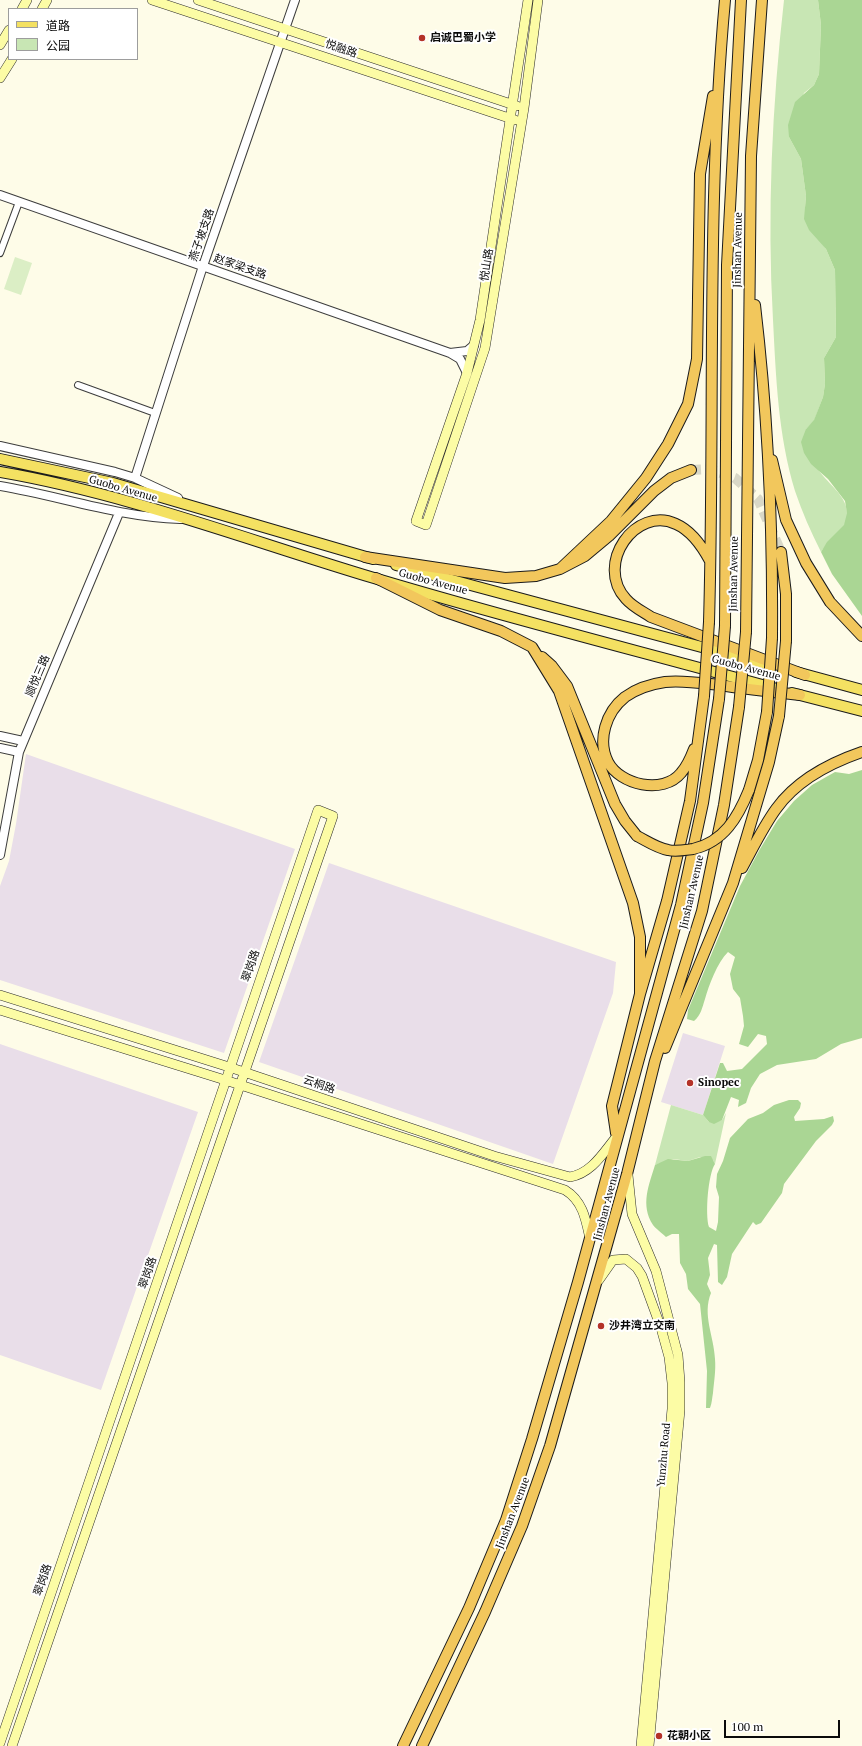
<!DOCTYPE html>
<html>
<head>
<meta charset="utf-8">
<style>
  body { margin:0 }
  #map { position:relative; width:862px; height:1746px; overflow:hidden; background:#fefce8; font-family:"PT Serif","Noto Sans SC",serif }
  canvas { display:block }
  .legend { position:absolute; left:8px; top:8px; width:130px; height:52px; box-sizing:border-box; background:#fff; border:1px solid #9d9d9d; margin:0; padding:5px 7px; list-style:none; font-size:12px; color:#0a0a0a }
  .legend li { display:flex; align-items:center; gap:8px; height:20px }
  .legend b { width:20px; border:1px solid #9d9d9d }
  .scale { position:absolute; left:724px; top:1720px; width:116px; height:18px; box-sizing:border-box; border:2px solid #0a0a0a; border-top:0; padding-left:5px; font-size:12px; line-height:14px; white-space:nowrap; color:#0a0a0a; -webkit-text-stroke:3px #fff; paint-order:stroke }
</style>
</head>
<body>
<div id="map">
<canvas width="862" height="1746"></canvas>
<ul class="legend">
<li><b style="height:5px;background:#f4e162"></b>道路</li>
<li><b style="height:11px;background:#c8e6b4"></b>公园</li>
</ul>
<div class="scale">100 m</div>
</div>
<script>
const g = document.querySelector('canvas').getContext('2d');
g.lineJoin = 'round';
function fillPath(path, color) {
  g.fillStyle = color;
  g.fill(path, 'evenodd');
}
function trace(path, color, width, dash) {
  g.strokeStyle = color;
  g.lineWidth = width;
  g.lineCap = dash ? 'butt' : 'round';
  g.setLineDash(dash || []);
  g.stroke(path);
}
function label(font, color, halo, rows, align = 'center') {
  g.font = font + ' "PT Serif","Noto Sans SC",serif';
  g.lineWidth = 4;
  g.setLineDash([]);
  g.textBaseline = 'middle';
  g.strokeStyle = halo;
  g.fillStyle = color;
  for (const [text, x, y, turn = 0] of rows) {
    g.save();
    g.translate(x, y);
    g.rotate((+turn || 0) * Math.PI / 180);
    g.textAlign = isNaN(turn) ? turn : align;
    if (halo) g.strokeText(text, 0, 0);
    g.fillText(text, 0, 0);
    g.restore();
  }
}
fillPath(new Path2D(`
  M 26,754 L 295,849 L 224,1053 L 0,980 L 0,886 L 9,861 L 16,824 Z
  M 329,863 L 616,962 L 613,993 L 553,1164 L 259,1062 Z
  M 683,1033 L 725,1046 L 703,1115 L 661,1102 Z
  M 0,1044 L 198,1112 L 101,1390 L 0,1355 Z`), '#e9dee9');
fillPath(new Path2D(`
  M 784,0 L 818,0 L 821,25 L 819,74 L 814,85 L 804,93 L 789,137 L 801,159 L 806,196 L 805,207 L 819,239 L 826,249 L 835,270 L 836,337 L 824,358 L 825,384 L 823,397 L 814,421 L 806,429 C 809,438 815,466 820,472 C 832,488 854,501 845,524 C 841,533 828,540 821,552 C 811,532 802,512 795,491 C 778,435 776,378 773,320 C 767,213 772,107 784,0 Z
  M 671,1105 L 703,1115 L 709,1122 L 722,1120 L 726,1113 L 715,1164 L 713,1160 L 700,1157 L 688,1161 L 673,1159 L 655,1165 Z`), '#c8e6b4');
fillPath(new Path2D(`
  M 818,0 L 862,0 L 862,616 L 832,574 L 821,552 L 827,542 L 844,525 L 847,513 L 845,501 L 828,479 L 811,464 L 804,453 L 801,442 L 806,429 L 814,420 L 823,397 L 825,384 L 824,358 L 836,337 L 835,270 L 826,249 L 809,230 L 804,219 L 806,196 L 801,159 L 789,137 L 788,125 L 795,102 L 814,85 L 819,74 L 821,25 Z
  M 862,770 L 862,1038 L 841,1044 L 816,1059 L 777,1065 L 760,1074 L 751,1088 L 746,1103 L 738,1107 L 739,1100 L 731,1097 L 722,1120 L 714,1124 L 709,1122 L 703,1115 L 720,1063 L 723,1063 L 727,1071 L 742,1069 L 767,1044 L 766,1036 L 758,1034 L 748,1047 L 739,1044 L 744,1026 L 743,1016 L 740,998 L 733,989 L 730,974 L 735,957 L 728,952 C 717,963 709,985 705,999 C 702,1008 701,1015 694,1021 L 687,1019 L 688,1010 L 740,886 L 760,849 L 777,821 L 794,801 L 812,785 L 835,772 L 849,774 Z
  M 789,1100 L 798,1100 L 801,1103 L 800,1108 L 794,1117 L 795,1121 L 824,1119 L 833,1116 L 834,1121 L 832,1125 L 816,1141 L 784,1184 L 782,1193 L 761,1223 L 756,1225 L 753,1222 L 732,1254 L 727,1277 L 722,1285 L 718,1282 L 717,1245 L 714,1244 L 708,1258 L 710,1275 L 707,1284 L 711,1293 C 702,1315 714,1336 715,1359 C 716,1370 714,1382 713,1393 C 712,1398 712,1403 710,1408 L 706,1408 L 707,1371 L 700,1304 L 688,1289 L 686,1274 L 680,1263 L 679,1234 L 672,1234 L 666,1237 C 663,1234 655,1228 653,1225 C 640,1205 649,1185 655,1165 L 668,1159 L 688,1161 L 705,1156 L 711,1156 L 715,1164 C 708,1174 705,1215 709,1227 L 716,1231 L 718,1222 L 719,1197 L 716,1187 L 717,1174 L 723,1161 L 730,1138 L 748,1119 L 763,1113 L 774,1105 Z`), '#aad694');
fillPath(new Path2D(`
  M 15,257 L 32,263 L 21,295 L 4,289 Z`), '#dbeec5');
trace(new Path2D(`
  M 691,470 L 710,469 L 735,478 L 758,499 L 781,552`), '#d9d8c7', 10, [10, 5]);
const minor = new Path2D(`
  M 0,253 L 19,202
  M 78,385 L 155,413`);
const tertiary = new Path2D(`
  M 0,195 L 450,353 L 460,359 L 467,373
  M 450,353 L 467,351 L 474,345
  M 0,446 L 115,472 L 135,478 L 178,498
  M 135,478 L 203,266 L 295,0
  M 0,486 C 60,496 118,517 180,519
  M 0,736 L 23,741
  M 0,748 L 19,752
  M 0,855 L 19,752 L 119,513`);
const secondary = new Path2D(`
  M 152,0 L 515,120
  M 198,0 L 517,106
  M 528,0 L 480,320 L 467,373 L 416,521 L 426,525 L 485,348 L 524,108 L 538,0
  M 22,9 L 27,0
  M 42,9 L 47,0
  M 0,45 L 9,30
  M 0,78 L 12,59
  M 0,995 L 229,1067 L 494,1156 L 570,1177 C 592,1173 603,1153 617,1136
  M 0,1010 L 225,1080 L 565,1190 C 583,1201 586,1220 590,1239
  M 628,1175 L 632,1214 L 656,1271 L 678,1355 L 680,1382 L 680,1410 L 649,1746
  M 599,1280 L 613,1260 L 626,1259 L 637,1268 L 642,1276 L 661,1328 L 669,1357 L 672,1383 L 672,1409 L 641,1746
  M 0,1743 L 318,810 L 333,816 L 12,1746`);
const primary = new Path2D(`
  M 0,459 L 113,483 L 373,559
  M 0,472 C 128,494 250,541 374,578 C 507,618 643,652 777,689
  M 396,565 L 765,664
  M 796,672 L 862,690
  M 792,693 L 862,711`);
const trunk = new Path2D(`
  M 755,305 C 768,415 773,527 772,638
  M 772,460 L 786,520 L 806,563 L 830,602 L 862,636
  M 781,552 L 786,594 L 786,641
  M 365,557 L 505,578 L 536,576 L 560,569 L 585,556 L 609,536 L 654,491 L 671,478 L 691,470
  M 710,561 C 702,546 692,531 676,524 C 636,505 594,564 626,599 C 633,607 642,611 651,617 L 805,675
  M 560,569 L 611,521 L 646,478 L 668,444 L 688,404 L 697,359 L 700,174 L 713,96
  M 376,578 L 440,610 L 501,631 L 532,647 L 559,691 L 633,903 L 640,937 L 640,994
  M 709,622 C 715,415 706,207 725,0
  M 725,626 L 727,265 L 741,0
  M 746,632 L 751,156 L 762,0
  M 542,657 L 552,666 L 567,686 L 615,804 L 625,821 L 637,836
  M 694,749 C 691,757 687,766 681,773 C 663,795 620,785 608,762 C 597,740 606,712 625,697 C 636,689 651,684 665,682 C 682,680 701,683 719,685 C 746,689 773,692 800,695
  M 749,790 L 758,760 L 767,712
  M 742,868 C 753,848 763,827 776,809 C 796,781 830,763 862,752
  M 665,1048 L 733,883 L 769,762 L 779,716
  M 616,1133 L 612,1106 L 640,994 L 667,901 L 690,801 L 704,696
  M 403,1746 L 469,1608 L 506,1520 L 532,1439 L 578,1282 L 681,905 L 703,803 L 719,699
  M 422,1746 L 485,1612 L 522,1526 L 550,1446 L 627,1174 L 655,1061 L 702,911 L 724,805 L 739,707`);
trace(minor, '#3d3d3d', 8);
trace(tertiary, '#3d3d3d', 10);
trace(secondary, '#2c2c2c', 10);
trace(primary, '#1b1b1b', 12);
trace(trunk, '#1b1b1b', 12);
trace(minor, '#fff', 6);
trace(tertiary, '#fff', 8);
trace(secondary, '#fcfca5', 9);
trace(primary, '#f4e162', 10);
trace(trunk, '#f2c75c', 10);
const trunkBridge = new Path2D(`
  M 704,696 L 709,622
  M 719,699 L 725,626
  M 739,707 L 746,632
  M 767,712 L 772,638
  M 779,716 L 786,641
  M 637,836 C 647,841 657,848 668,850 C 676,852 685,850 693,849 C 724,842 738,817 749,790`);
trace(trunkBridge, '#1b1b1b', 12, []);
trace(trunkBridge, '#f2c75c', 10);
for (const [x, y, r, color] of [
  [422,38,4,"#b43228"],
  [690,1083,4,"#b43228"],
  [601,1326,4,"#b43228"],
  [659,1736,4,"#b43228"]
]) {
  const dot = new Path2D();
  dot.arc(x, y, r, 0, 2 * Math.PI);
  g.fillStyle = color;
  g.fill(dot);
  trace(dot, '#fff', 1.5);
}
label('bold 11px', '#0a0a0a', '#fff', [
  ["启诚巴蜀小学",430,38],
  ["Sinopec",698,1083],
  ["沙井湾立交南",609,1326],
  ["花朝小区",667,1736]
], 'left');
label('11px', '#0a0a0a', '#fff', [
  ["悦融路",341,49,19],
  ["燕子坡支路",202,235,-71],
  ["Jinshan Avenue",738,250,-89],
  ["悦山路",487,265,-81],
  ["赵家梁支路",240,267,19],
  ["Guobo Avenue",123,489,16],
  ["Jinshan Avenue",734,574,-89],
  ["Guobo Avenue",433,582,15],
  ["Guobo Avenue",746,668,15],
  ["顺悦三路",38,676,-67],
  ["Jinshan Avenue",692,892,-77],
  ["翠岗路",251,966,-71],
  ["云桐路",319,1085,19],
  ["Jinshan Avenue",607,1204,-75],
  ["翠岗路",148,1273,-71],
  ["Yunzhu Road",664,1455,-85],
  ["Jinshan Avenue",513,1513,-69],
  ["翠岗路",43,1580,-71]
]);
</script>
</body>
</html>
